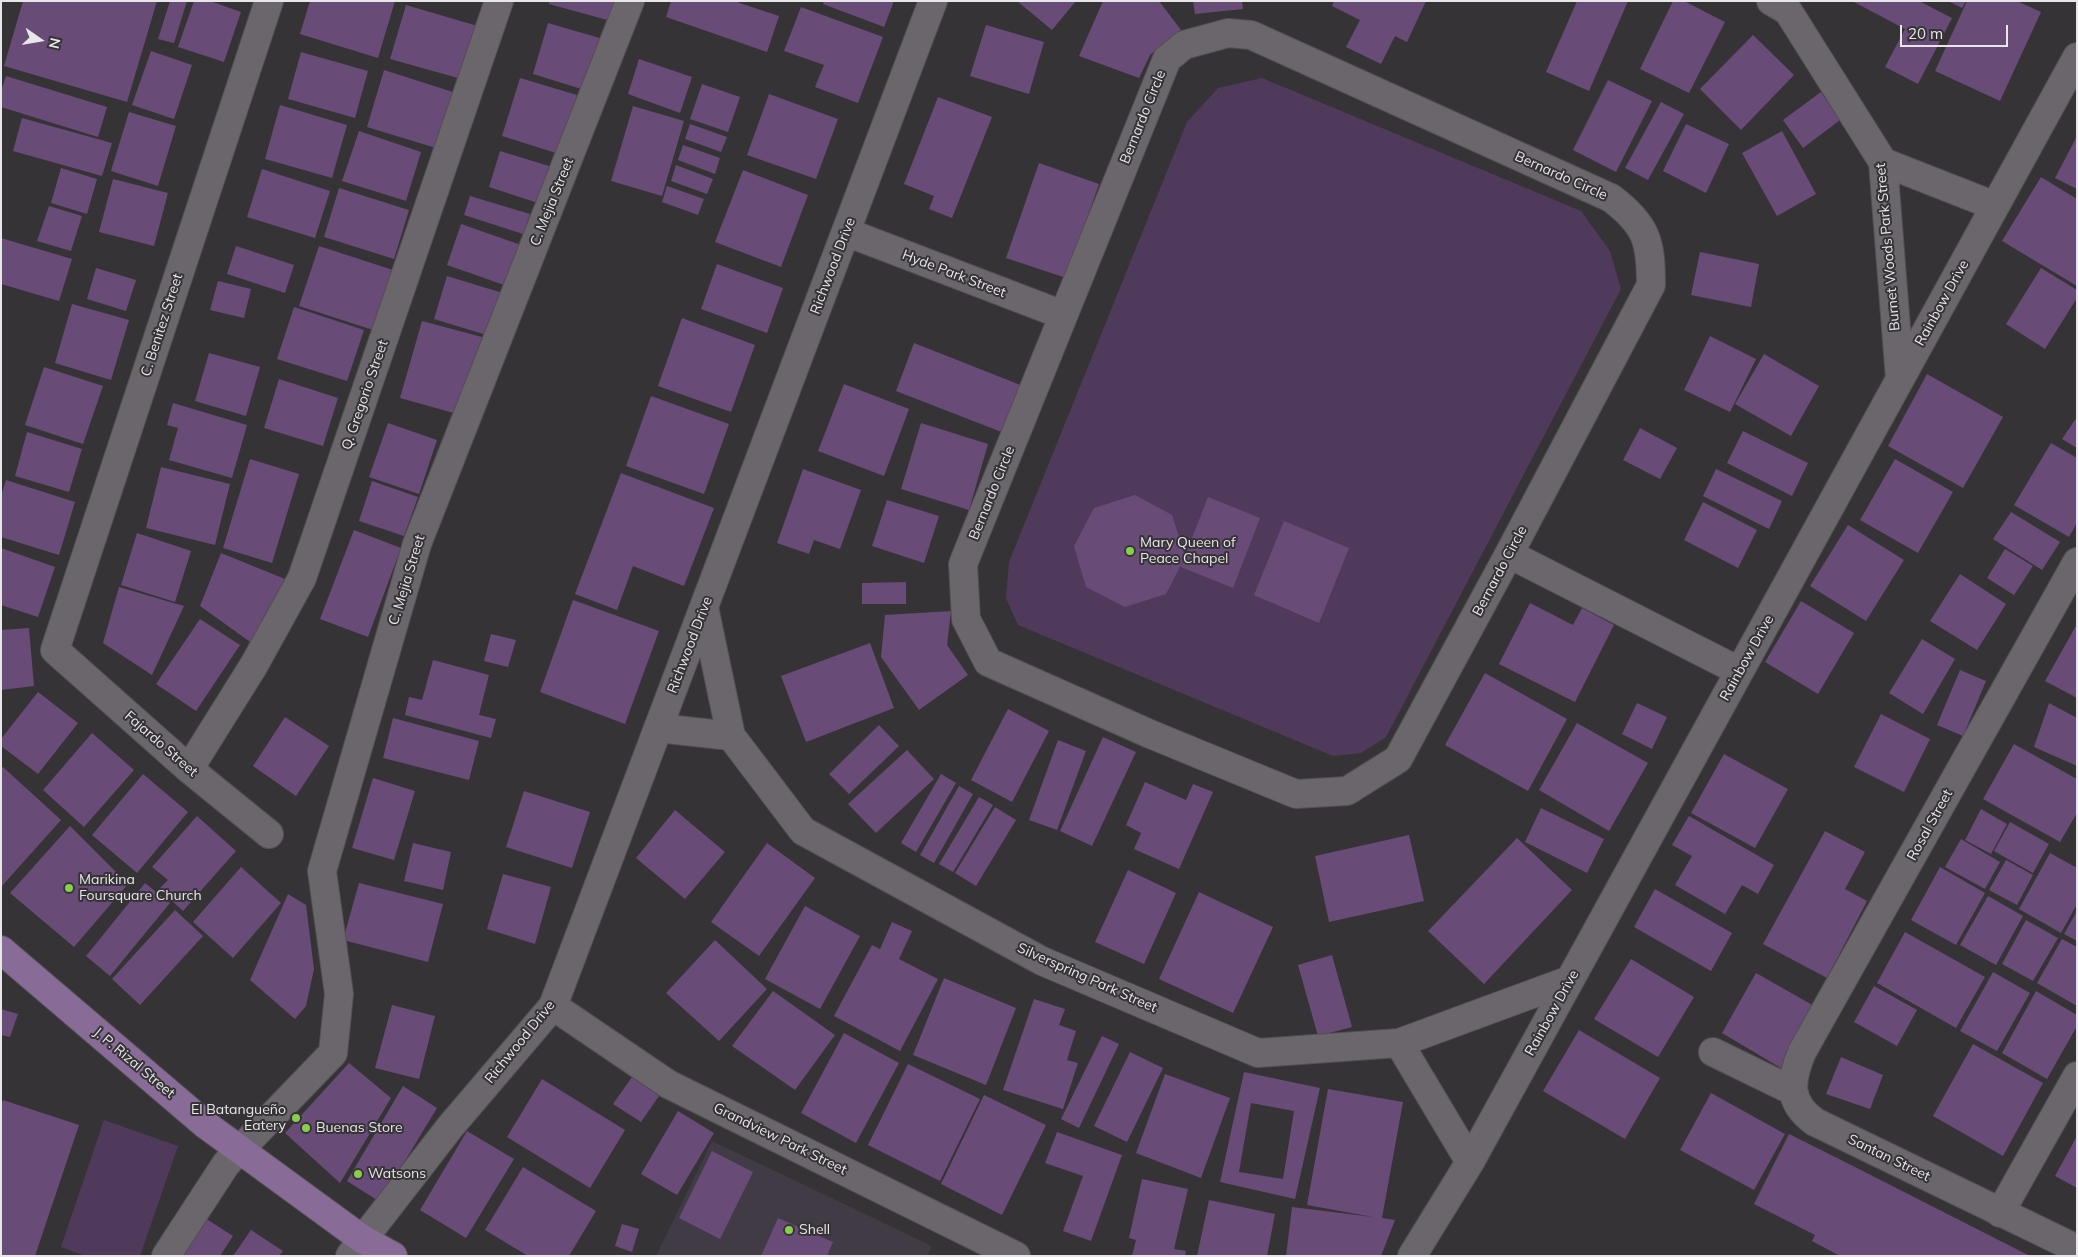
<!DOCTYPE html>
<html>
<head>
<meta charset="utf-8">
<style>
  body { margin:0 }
  #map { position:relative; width:2078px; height:1257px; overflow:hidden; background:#363337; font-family:Mulish,sans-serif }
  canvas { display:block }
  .frame { position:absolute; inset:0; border:2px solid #e7e6e9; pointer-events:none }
  .north { position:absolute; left:15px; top:15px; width:50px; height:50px; -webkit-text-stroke:4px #363337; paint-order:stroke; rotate:103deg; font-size:14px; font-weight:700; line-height:20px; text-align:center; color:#e7e6e9 }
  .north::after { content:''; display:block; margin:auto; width:18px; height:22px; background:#e7e6e9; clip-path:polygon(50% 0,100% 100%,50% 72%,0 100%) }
  .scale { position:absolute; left:1900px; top:25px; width:108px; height:22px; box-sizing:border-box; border:2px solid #e7e6e9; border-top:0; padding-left:6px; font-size:15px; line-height:18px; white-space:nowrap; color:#e7e6e9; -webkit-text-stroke:4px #363337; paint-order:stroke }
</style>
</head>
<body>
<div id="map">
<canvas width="2078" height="1257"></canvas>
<div class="frame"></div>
<div class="north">N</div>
<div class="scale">20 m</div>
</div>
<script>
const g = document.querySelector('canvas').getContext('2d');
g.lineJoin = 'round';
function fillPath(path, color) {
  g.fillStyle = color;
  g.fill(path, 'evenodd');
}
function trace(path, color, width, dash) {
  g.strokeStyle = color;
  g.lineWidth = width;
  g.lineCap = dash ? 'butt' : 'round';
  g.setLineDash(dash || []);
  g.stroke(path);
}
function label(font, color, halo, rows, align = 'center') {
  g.font = font + ' Mulish,sans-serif';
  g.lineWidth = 4;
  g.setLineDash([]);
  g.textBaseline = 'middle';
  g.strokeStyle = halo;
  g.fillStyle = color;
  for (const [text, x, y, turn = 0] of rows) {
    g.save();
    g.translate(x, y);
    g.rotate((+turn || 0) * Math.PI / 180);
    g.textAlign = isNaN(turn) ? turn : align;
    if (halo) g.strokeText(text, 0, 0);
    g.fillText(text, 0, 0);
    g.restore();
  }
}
fillPath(new Path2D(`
  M 712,1141 L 932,1246 L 927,1256 L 656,1256 Z`), '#413b45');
fillPath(new Path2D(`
  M 1262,78 L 1581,211 L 1610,251 L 1621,289 L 1386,737 L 1361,753 L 1333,756 L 1018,625 L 1006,598 L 1009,562 L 1187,122 L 1218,88 Z
  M 104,1120 L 178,1146 L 140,1256 L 86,1256 L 61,1247 Z`), '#503a5c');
fillPath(new Path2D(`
  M 23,1 L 157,1 L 127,102 L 4,66 Z
  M 170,1 L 187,1 L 174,43 L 158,39 Z
  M 194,1 L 210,1 L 241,12 L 224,62 L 178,47 Z
  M 310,1 L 395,1 L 378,58 L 300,34 Z
  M 549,1 L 616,1 L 611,21 L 549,4 Z
  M 671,1 L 734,1 L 779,16 L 767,52 L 666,17 Z
  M 824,1 L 894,1 L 884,27 L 823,4 Z
  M 1017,1 L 1076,1 L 1052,30 Z
  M 1103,1 L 1159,1 L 1181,30 L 1150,55 L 1139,78 L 1079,56 Z
  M 1193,1 L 1242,1 L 1243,9 L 1195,14 Z
  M 1334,1 L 1426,1 L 1407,42 L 1395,36 L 1381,64 L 1346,47 L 1360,20 L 1332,6 Z
  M 1577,1 L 1628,1 L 1589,91 L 1546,72 Z
  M 1673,1 L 1684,1 L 1725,22 L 1689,93 L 1640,69 Z
  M 1852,1 L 1919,1 L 1952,18 L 1918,84 L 1885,67 L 1905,29 Z
  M 1948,1 L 1966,1 L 1962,8 Z
  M 1967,1 L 2017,1 L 2041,12 L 2000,101 L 1935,71 Z
  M 406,5 L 481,27 L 465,80 L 390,59 Z
  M 801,7 L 883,37 L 858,103 L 815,87 L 824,65 L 784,51 Z
  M 548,23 L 603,39 L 588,91 L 533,74 Z
  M 986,25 L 1044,42 L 1029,94 L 970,76 Z
  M 1753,35 L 1794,75 L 1741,130 L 1700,89 Z
  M 151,51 L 192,65 L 174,119 L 132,105 Z
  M 301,52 L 368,71 L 355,118 L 288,99 Z
  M 639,59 L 692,77 L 680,113 L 628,94 Z
  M 384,70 L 456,93 L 439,149 L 367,127 Z
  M 6,76 L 107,107 L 98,137 L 1,107 L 1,91 Z
  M 520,78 L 577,95 L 559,154 L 502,136 Z
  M 1608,80 L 1652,101 L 1616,172 L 1573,150 Z
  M 702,84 L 740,97 L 728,132 L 690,119 Z
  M 1821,92 L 1840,120 L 1803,148 L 1783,120 Z
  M 769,94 L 838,119 L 816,179 L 747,155 Z
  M 938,97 L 992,117 L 952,218 L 929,209 L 934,196 L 904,184 Z
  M 1661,102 L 1684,114 L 1648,180 L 1625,168 Z
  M 280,105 L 347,125 L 332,178 L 265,159 Z
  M 633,106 L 684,121 L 662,196 L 611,181 Z
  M 129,112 L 176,126 L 158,186 L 111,171 Z
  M 22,118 L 112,143 L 102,176 L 13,151 Z
  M 690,124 L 727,137 L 721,152 L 685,139 Z
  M 1686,124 L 1729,144 L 1706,193 L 1663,171 Z
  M 359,131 L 421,152 L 406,201 L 342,181 Z
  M 1782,131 L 1816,194 L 1777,216 L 1742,153 Z
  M 2077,136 L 2077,189 L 2055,178 Z
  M 683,145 L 720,158 L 715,174 L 678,160 Z
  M 500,151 L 549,166 L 538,203 L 489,187 Z
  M 1039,163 L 1099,184 L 1066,278 L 1006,258 Z
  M 676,165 L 713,179 L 707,194 L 671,181 Z
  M 61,168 L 97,179 L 87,214 L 51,203 Z
  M 262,169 L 330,191 L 315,238 L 247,217 Z
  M 743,170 L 808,195 L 781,267 L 715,242 Z
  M 2041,177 L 2077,199 L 2077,286 L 2002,241 Z
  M 113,179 L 168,193 L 154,246 L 99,232 Z
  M 667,186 L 704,199 L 698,215 L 662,202 Z
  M 339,188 L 409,210 L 394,259 L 324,237 Z
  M 470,196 L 530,214 L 523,234 L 464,215 Z
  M 49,206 L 82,216 L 71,251 L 37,241 Z
  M 461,224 L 521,245 L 507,286 L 447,265 Z
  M 1,238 L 72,259 L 59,301 L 1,284 Z
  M 236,246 L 294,265 L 285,293 L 227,274 Z
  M 319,246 L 396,271 L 376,331 L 299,306 Z
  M 1700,252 L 1759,264 L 1751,307 L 1691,295 Z
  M 717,264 L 783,288 L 767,333 L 701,309 Z
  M 96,268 L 136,280 L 126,311 L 87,299 Z
  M 2041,268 L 2077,290 L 2077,298 L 2045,349 L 2006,324 Z
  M 447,276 L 506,294 L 493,337 L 434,319 Z
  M 218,281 L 251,289 L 244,318 L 210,310 Z
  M 72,304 L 129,320 L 111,380 L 55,363 Z
  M 294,307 L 364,330 L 347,381 L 277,359 Z
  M 682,318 L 755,345 L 731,412 L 658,386 Z
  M 422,321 L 482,337 L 461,415 L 400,398 Z
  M 1710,336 L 1756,359 L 1730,412 L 1684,390 Z
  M 914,343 L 1023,386 L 1004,433 L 896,391 Z
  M 209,353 L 260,367 L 246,416 L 195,401 Z
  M 1764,354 L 1819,386 L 1791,436 L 1735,404 Z
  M 44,367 L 103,386 L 83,444 L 25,425 Z
  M 1927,374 L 2003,417 L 1963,488 L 1888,446 Z
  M 279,379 L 338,398 L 323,446 L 264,428 Z
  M 844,384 L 909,409 L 884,476 L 818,451 Z
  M 651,396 L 729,424 L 704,494 L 626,466 Z
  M 173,403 L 247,425 L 232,478 L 169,460 L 178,428 L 167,425 Z
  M 2077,417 L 2077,448 L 2062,439 Z
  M 388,423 L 437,440 L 419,494 L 369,477 Z
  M 921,423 L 988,444 L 969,510 L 901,489 Z
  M 1640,428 L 1677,448 L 1660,479 L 1623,460 Z
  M 1743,431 L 1808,463 L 1792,496 L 1727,463 Z
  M 27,432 L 82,449 L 69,492 L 15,476 Z
  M 2051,443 L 2077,458 L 2077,523 L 2069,537 L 2014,505 Z
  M 250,459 L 299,474 L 272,563 L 223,548 Z
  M 1895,459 L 1953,492 L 1918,553 L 1860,520 Z
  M 161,467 L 230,484 L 215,545 L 146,528 Z
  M 803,469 L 861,490 L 840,549 L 814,540 L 809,554 L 777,543 Z
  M 1716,469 L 1782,501 L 1769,529 L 1703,496 Z
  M 621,473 L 714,508 L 684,586 L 633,566 L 617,610 L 575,594 Z
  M 6,480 L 75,502 L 59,555 L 1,537 L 1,496 Z
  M 372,481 L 418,497 L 404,536 L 359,521 Z
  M 1135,495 L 1172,515 L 1185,556 L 1208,497 L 1260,518 L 1233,588 L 1181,567 L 1185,557 L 1166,594 L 1125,607 L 1086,587 L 1074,546 L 1094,508 Z
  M 887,500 L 939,516 L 924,563 L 872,546 Z
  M 1703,502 L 1757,530 L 1738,568 L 1684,540 Z
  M 2011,512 L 2060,542 L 2042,570 L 1993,539 Z
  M 1284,521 L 1349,548 L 1319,623 L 1254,595 Z
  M 1848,525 L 1904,560 L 1866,621 L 1810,586 Z
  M 354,530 L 401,548 L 368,637 L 320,619 Z
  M 137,533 L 191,551 L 175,602 L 121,585 Z
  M 1,548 L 55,567 L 38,617 L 1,605 Z
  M 2005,549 L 2033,566 L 2014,595 L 1987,578 Z
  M 221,553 L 285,579 L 253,644 L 200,606 Z
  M 1960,574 L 2006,604 L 1977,650 L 1930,621 Z
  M 906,582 L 906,604 L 862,604 L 862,583 Z
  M 119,587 L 184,606 L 152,675 L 103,643 Z
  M 573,600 L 659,631 L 625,724 L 540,692 Z
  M 1801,601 L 1854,633 L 1818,694 L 1765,662 Z
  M 1530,603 L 1573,625 L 1582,608 L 1614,625 L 1575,702 L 1499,664 Z
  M 951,611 L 947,645 L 968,675 L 919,710 L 881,657 L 885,615 Z
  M 200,619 L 240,645 L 196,711 L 156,684 Z
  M 2077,624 L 2077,698 L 2045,681 Z
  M 29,628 L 34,686 L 1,690 L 1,630 Z
  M 491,634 L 516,640 L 508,667 L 484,661 Z
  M 1922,639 L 1955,659 L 1923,714 L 1889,693 Z
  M 870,643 L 894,708 L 806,742 L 781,676 Z
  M 433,660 L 489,675 L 479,715 L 496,719 L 491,738 L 405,715 L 409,697 L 422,700 Z
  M 1960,670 L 1986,681 L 1963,736 L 1937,725 Z
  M 1485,673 L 1567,719 L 1528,791 L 1445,745 Z
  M 38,692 L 78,723 L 38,774 L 1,746 L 1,739 Z
  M 1637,703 L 1667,717 L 1652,749 L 1622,734 Z
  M 2049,703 L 2077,718 L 2077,766 L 2034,747 Z
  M 1008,709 L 1049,731 L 1012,802 L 971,780 Z
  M 1881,714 L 1930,739 L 1904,792 L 1854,767 Z
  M 285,717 L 329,746 L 296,796 L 253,766 Z
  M 393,718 L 479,741 L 469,780 L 383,758 Z
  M 1577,723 L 1648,763 L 1609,831 L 1539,790 Z
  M 879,725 L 899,746 L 849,794 L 829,774 Z
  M 92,733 L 134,770 L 84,827 L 43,790 Z
  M 1103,737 L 1136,752 L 1092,846 L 1060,831 Z
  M 1058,740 L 1086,751 L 1057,830 L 1029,820 Z
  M 2014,744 L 2077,779 L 2077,813 L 2060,842 L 1983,799 Z
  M 907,750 L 934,779 L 876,833 L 848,804 Z
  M 1724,754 L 1788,789 L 1755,848 L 1691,813 Z
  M 3,767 L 61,820 L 1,887 L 1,769 Z
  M 143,774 L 188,812 L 137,873 L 92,835 Z
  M 941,774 L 956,783 L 916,852 L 901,843 Z
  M 373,778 L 415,791 L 394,860 L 352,848 Z
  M 1145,782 L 1186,800 L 1193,784 L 1213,792 L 1179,869 L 1134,849 L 1141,833 L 1126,825 Z
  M 959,786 L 973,794 L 934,863 L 920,855 Z
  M 524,791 L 590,812 L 572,868 L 506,847 Z
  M 979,797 L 993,805 L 953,872 L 939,864 Z
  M 995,807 L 1016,820 L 976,886 L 955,873 Z
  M 1541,808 L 1604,839 L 1587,873 L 1525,842 Z
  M 1981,809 L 2007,824 L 1991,854 L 1965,840 Z
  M 675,810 L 725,852 L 685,899 L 636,858 Z
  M 197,816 L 236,851 L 183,911 L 159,889 L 168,880 L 152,867 Z
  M 1689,816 L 1774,865 L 1758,894 L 1742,885 L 1725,914 L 1675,885 L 1692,856 L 1672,845 Z
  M 2010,822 L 2049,844 L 2033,873 L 1994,851 Z
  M 70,826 L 128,884 L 74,947 L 10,893 Z
  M 1825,831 L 1865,852 L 1845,889 L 1867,901 L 1827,978 L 1763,944 Z
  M 1409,835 L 1424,901 L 1329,922 L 1315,856 Z
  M 1517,838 L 1572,890 L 1484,984 L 1428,931 Z
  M 1961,839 L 2000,862 L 1985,889 L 1945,867 Z
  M 413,843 L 451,852 L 443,890 L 404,881 Z
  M 767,843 L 815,878 L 759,956 L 711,922 Z
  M 2050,853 L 2077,868 L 2077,904 L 2061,933 L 2019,909 Z
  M 2006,860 L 2033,875 L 2017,905 L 1989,890 Z
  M 241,867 L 281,903 L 233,958 L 193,922 Z
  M 1940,867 L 1985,893 L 1956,945 L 1911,920 Z
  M 1128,870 L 1176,893 L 1144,964 L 1095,942 Z
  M 503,874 L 551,887 L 535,944 L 487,929 Z
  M 145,883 L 170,903 L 110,976 L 86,956 Z
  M 359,883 L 443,904 L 428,962 L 343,940 Z
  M 1655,889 L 1732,933 L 1711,971 L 1634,927 Z
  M 1199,892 L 1273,927 L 1233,1013 L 1159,979 Z
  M 288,894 L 306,905 L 314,969 L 306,1006 L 295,1019 L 250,980 Z
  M 1988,896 L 2023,916 L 1996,965 L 1960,945 Z
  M 805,906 L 860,936 L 820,1009 L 765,979 Z
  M 175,910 L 203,936 L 140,1005 L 112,979 Z
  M 2077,911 L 2077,941 L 2064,934 Z
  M 2026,920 L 2058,938 L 2033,981 L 2002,964 Z
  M 892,922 L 912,931 L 899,959 L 938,979 L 900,1051 L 834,1016 L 872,945 L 880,949 Z
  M 1905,932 L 1985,977 L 1956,1028 L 1877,983 Z
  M 2062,939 L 2077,947 L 2077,1006 L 2037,983 Z
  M 715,940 L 767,989 L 719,1041 L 666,993 Z
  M 1332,955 L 1352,1027 L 1318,1036 L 1298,965 Z
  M 1631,959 L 1694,997 L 1658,1057 L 1594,1019 Z
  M 1993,972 L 2030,993 L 1997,1051 L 1960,1031 Z
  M 1756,973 L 1816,1007 L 1781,1068 L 1722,1033 Z
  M 944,978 L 1016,1008 L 986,1085 L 913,1055 Z
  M 1874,986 L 1917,1010 L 1897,1046 L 1854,1022 Z
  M 773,991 L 835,1035 L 795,1090 L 732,1046 Z
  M 2036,991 L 2077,1015 L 2077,1026 L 2047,1079 L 2002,1053 Z
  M 1034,999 L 1065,1009 L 1059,1025 L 1076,1031 L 1067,1060 L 1078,1063 L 1063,1109 L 1003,1090 Z
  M 392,1005 L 435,1016 L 419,1079 L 375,1068 Z
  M 1,1009 L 18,1014 L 10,1037 L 1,1035 Z
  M 1579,1030 L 1660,1078 L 1625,1139 L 1543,1091 Z
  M 844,1033 L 899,1063 L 856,1143 L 801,1113 Z
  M 1102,1036 L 1119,1044 L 1079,1128 L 1061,1119 Z
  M 1973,1044 L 2043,1083 L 2003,1156 L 1933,1116 Z
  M 1130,1052 L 1163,1068 L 1127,1142 L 1094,1126 Z
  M 1841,1057 L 1883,1075 L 1870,1109 L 1826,1094 Z
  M 349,1063 L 391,1098 L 340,1183 L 285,1133 Z
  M 908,1064 L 980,1099 L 940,1181 L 868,1145 Z
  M 1244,1072 L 1320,1088 L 1295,1199 L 1220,1182 ZM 1251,1103 L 1294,1111 L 1283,1179 L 1239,1172 Z
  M 1165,1074 L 1230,1098 L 1201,1178 L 1136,1153 Z
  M 632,1077 L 659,1096 L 641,1122 L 613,1104 Z
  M 542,1079 L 625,1130 L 590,1188 L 507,1137 Z
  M 403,1086 L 437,1108 L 380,1202 L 347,1181 Z
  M 1328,1089 L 1403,1102 L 1382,1218 L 1395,1220 L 1381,1256 L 1286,1256 L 1292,1207 L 1373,1217 L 1307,1205 Z
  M 1711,1093 L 1785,1134 L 1754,1190 L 1680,1150 Z
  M 984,1095 L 1046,1125 L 1002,1215 L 941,1184 Z
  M 3,1100 L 79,1125 L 35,1256 L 1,1256 L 1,1106 Z
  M 678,1111 L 714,1133 L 677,1195 L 641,1174 Z
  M 467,1131 L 514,1159 L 466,1238 L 420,1210 Z
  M 1057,1132 L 1122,1155 L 1091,1241 L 1063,1231 L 1083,1176 L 1045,1163 Z
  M 1789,1134 L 1851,1165 L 2030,1256 L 1840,1256 L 1812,1241 L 1815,1235 L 1754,1204 Z
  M 2077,1136 L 2077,1188 L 2055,1176 Z
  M 712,1151 L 753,1172 L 720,1239 L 679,1218 Z
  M 523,1167 L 596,1211 L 569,1256 L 528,1256 L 485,1230 Z
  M 1142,1179 L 1188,1189 L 1174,1249 L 1186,1251 L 1185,1256 L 1132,1256 L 1136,1240 L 1129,1238 Z
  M 1209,1200 L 1275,1214 L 1267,1256 L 1197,1256 Z
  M 205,1218 L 233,1236 L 220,1256 L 180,1256 Z
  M 778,1218 L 833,1242 L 827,1256 L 761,1256 Z
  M 622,1224 L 639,1229 L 632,1252 L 615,1246 Z
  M 251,1230 L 283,1251 L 279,1256 L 233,1256 Z`), '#684b77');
const minor = new Path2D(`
  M 269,1 L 55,650 L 189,769 L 269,834
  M 1771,1 L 1788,11 L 1883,162 L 1900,379
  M 1228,33 L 1251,35 L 1611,198 C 1647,225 1651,242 1651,285 L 1509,554 L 1398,759 L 1347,791 L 1296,794 L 1150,734 L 988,662 L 966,619 L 963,564 L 1167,59 L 1184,45 Z
  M 1883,162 L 1995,206
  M 846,232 L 1063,315
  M 1509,554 L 1739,671
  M 2077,562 L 1802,1052 C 1790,1081 1787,1102 1815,1122 L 2077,1249
  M 704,607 L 731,736 L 803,831 L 1042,961 L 1258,1053 L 1399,1043 L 1570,980
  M 658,728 L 731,736
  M 189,769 L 254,665 L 302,578 L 499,1
  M 553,1006 L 668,1084 L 1016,1256
  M 1399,1043 L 1470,1162
  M 1713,1052 L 1793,1091
  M 2000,1213 L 2077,1076
  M 166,1256 L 226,1164 L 333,1053 L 339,994 L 322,871 L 417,544 L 630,1
  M 350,1256 L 450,1127 L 553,1006 L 933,1
  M 1412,1256 L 1470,1162 L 2077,57`);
const major = new Path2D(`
  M 1,950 L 206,1125 L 362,1239 L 393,1256`);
trace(minor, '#525054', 30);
trace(major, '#525054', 30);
trace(minor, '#6a666c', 28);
trace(major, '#886b97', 28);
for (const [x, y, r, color] of [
  [1130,551,5,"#87cf4b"],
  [69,888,5,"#87cf4b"],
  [296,1118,5,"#87cf4b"],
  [306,1128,5,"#87cf4b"],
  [358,1174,5,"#87cf4b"],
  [789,1230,5,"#87cf4b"]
]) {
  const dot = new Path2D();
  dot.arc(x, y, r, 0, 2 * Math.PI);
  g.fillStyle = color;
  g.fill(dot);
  trace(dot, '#363337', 2);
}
label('14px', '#e7e6e9', '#363337', [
  ["Bernardo Circle",1143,117,-68],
  ["Bernardo Circle",1561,176,24],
  ["C. Mejia Street",552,202,-68],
  ["Burnet Woods Park Street",1888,247,-95],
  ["Richwood Drive",833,266,-69],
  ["Hyde Park Street",954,274,21],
  ["Rainbow Drive",1942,303,-61],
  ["C. Benitez Street",162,325,-72],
  ["Q. Gregorio Street",365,395,-71],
  ["Bernardo Circle",992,493,-68],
  ["Bernardo Circle",1500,571,-62],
  ["C. Mejia Street",407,580,-73],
  ["Richwood Drive",690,645,-69],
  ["Rainbow Drive",1747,658,-61],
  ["Fajardo Street",161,744,41],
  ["Rosal Street",1930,825,-61],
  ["Silverspring Park Street",1087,978,24],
  ["Rainbow Drive",1552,1013,-61],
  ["Richwood Drive",520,1042,-51],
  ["J. P. Rizal Street",134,1063,40],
  ["Grandview Park Street",780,1139,26],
  ["Santan Street",1889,1158,26]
]);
label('14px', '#e7e6e9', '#363337', [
  ["Mary Queen of",1140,543],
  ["Peace Chapel",1140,559],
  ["Marikina",79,880],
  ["Foursquare Church",79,896],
  ["El Batangueño",286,1110,"right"],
  ["Eatery",286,1126,"right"],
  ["Buenas Store",316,1128],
  ["Watsons",368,1174],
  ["Shell",799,1230]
], 'left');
</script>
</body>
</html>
